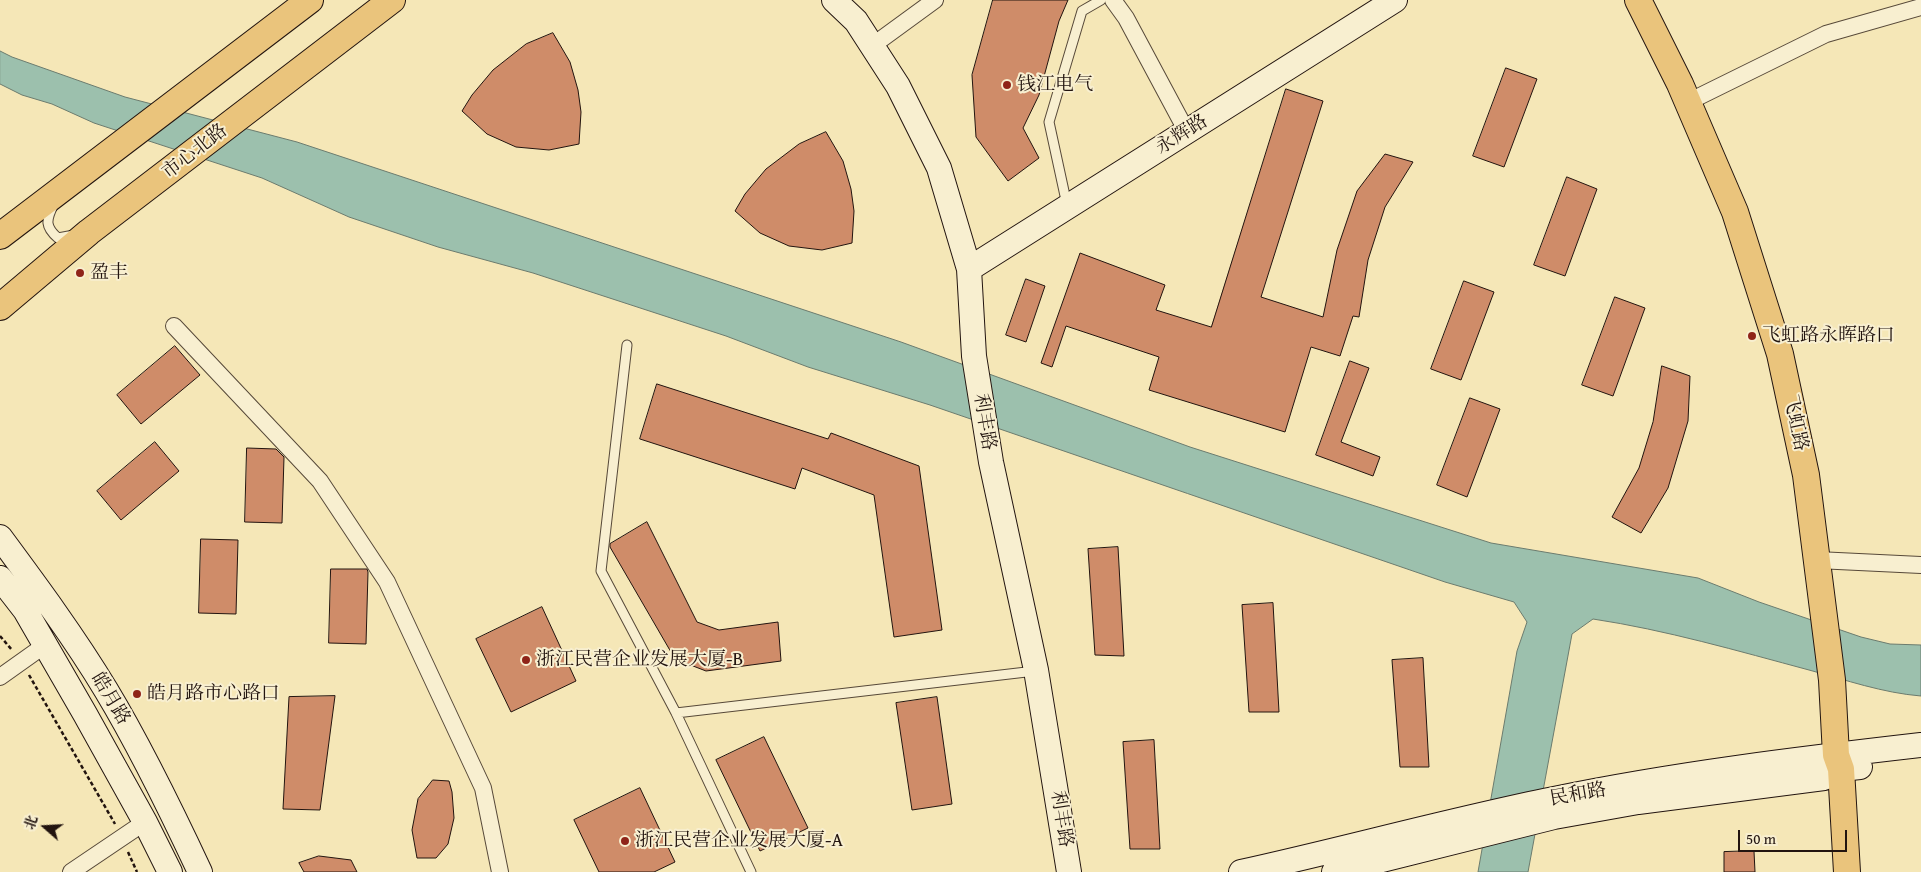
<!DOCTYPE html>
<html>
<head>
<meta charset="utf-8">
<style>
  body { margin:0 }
  #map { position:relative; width:1921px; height:872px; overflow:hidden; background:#f5e7b7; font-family:"Gentium Book Plus","Noto Serif SC",serif }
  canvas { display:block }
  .north { position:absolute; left:20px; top:802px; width:50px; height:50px; -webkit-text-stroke:4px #f8efd0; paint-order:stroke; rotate:289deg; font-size:14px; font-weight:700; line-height:20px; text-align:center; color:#22140f }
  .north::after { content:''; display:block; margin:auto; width:18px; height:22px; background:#22140f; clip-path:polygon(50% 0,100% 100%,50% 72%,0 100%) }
  .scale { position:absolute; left:1738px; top:830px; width:109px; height:22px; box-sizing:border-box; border:2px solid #22140f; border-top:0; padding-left:6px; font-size:15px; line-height:18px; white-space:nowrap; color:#22140f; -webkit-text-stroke:4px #f8efd0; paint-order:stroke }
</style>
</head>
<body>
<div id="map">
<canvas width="1921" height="872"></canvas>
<div class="north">北</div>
<div class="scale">50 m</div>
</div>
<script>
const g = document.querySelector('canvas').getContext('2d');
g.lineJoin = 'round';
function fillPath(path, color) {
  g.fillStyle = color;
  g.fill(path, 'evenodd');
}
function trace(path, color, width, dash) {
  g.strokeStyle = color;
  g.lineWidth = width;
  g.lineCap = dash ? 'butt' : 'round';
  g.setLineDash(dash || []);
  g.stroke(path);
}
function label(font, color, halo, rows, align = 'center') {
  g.font = font + ' "Gentium Book Plus","Noto Serif SC",serif';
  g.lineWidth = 4;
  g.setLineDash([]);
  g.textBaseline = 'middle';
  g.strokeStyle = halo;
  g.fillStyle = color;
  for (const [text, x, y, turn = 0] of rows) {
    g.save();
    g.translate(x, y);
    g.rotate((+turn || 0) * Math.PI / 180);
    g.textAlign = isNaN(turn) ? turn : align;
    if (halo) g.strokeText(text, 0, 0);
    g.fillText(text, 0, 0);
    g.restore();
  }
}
const water = new Path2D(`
  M 0,51 L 12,57 L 125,97 L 297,142 L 901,342 L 1190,447 L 1491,543 L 1698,578 L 1759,602 L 1861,637 L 1890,644 L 1921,645 L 1921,696 C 1883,693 1846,680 1809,670 C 1738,651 1666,630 1593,619 L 1572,634 L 1528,872 L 1478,872 L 1517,651 L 1527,622 L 1514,602 L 1445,582 L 930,405 L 808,367 L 726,336 L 533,273 L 438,247 L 349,217 L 262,178 L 94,123 L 52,104 L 22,95 L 0,84 Z`);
fillPath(water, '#9cc0ad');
trace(water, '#6b7b6e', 1);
const building = new Path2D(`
  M 993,0 L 1068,0 L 1059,21 L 1039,95 L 1023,128 L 1039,158 L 1008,181 L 976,137 L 972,75 Z
  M 553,33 L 570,62 L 578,90 L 581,112 L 579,144 L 549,150 L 516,147 L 487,134 L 462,111 L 472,95 L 493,70 L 526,44 Z
  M 1506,68 L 1537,79 L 1504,167 L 1473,156 Z
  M 1286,89 L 1323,101 L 1261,297 L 1323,317 L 1337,250 L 1357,191 L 1385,154 L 1413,162 L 1385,207 L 1368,260 L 1359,317 L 1353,316 L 1340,356 L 1311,347 L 1285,432 L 1149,390 L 1159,357 L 1066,326 L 1052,367 L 1041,363 L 1080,253 L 1165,285 L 1156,310 L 1211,327 Z
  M 826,132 L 843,161 L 851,189 L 854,211 L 852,243 L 822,250 L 789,246 L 760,233 L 735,211 L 745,194 L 766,169 L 799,144 Z
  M 1567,177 L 1597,189 L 1565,276 L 1534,265 Z
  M 1026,279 L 1045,286 L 1026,342 L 1006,335 Z
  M 1464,281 L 1494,292 L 1461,380 L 1431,369 Z
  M 1615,297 L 1645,308 L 1613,396 L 1582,385 Z
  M 175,346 L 200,375 L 141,424 L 117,395 Z
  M 1350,361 L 1369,368 L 1341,442 L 1380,457 L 1373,476 L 1316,455 Z
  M 1662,366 L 1690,376 L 1688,421 L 1668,488 L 1641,533 L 1612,517 L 1639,468 L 1653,422 Z
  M 657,384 L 828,439 L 831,433 L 919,466 L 942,630 L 894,637 L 874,495 L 802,468 L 795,489 L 640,439 Z
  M 1470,398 L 1500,409 L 1467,497 L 1437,485 Z
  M 155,442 L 179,471 L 121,520 L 97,491 Z
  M 247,448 L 276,449 L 284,457 L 282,523 L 245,522 Z
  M 647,522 L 697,622 L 719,630 L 778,622 L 781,661 L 706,671 L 675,659 L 610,547 L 610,544 Z
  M 201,539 L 238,540 L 236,614 L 199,613 Z
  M 1118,547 L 1124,656 L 1095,655 L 1088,549 Z
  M 331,569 L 367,569 L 368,572 L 366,644 L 329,643 Z
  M 1273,603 L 1279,712 L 1249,712 L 1242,605 Z
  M 542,607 L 576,681 L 511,712 L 476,639 Z
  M 1423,658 L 1429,767 L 1400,767 L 1392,660 Z
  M 335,696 L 320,810 L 283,809 L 289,697 Z
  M 937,697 L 952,804 L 912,810 L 896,703 Z
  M 764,737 L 808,828 L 760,851 L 716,760 Z
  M 1154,740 L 1160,849 L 1130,849 L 1123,742 Z
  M 433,780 L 449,781 L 452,792 L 454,818 L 448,844 L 436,858 L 417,858 L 412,830 L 418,799 Z
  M 640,788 L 675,862 L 654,872 L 599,872 L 574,820 Z
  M 1754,851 L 1755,872 L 1724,872 L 1724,852 Z
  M 319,856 L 351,860 L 357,872 L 304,872 L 299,863 Z`);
fillPath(building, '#cf8c69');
trace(building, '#22140f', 1);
const lane = new Path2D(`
  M 1067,205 L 1049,122 L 1082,11 L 1101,0
  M 53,206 C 46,220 45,227 58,238 L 74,235
  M 627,345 L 601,571 L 676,713 L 1035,671
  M 676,713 L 751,872`);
const street = new Path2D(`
  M 1113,0 L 1126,18 L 1187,132
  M 872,46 L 935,0
  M 1688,102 L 1826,34 L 1921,7
  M 174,326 L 320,481 L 387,582 L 483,788 L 500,872
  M 1817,560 L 1921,565
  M 0,677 L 45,645
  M 71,872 L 145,822`);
const secondary = new Path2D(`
  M 834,0 L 856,21 L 898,86 L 939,168 L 969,269 L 974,356 L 991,462 L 1036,670 L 1069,872
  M 969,269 L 1395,0
  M 0,537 C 37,587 74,637 106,690 C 141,748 171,810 200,872
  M 0,578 L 25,610 L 85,714 L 145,822 L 170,872
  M 1241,872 C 1346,849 1449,820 1554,799 C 1675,774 1799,759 1921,745
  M 1334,872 L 1554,817 L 1638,802 L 1824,778 L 1841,769 L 1860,767`);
const primary = new Path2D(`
  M 1638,0 L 1680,84 L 1735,212 L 1780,354 L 1806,475 L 1832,680 L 1836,755 L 1841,769 L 1847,872
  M 0,236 L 310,0
  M 0,307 L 89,232 L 392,0`);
trace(lane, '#574939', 11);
trace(street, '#574939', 18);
trace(secondary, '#22140f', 26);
trace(primary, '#22140f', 28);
trace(new Path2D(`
  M 0,636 L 12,650
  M 29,675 L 115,824
  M 128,852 L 137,872`), '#22140f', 2.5, [4, 2.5]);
trace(lane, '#f8efd0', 9);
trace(street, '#f8efd0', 16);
trace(secondary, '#f8efd0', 24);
trace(primary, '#eac47c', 26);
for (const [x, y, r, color] of [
  [1007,85,5,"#8f2418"],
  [80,273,5,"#8f2418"],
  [1752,336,5,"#8f2418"],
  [526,660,5,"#8f2418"],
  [137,694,5,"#8f2418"],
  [625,841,5,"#8f2418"]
]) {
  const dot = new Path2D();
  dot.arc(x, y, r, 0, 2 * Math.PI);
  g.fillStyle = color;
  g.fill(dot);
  trace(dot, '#f8efd0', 2);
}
label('19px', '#22140f', '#f8efd0', [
  ["钱江电气",1017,85],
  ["盈丰",90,273],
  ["飞虹路永晖路口",1762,336],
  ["浙江民营企业发展大厦-B",536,660],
  ["皓月路市心路口",147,694],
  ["浙江民营企业发展大厦-A",635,841]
], 'left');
label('19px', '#22140f', '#f8efd0', [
  ["永辉路",1182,135,-32],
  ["市心北路",195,152,-38],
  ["利丰路",984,422,81],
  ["飞虹路",1795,423,78],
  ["皓月路",110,699,59],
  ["民和路",1578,795,-10],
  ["利丰路",1061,819,81]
]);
</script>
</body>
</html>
